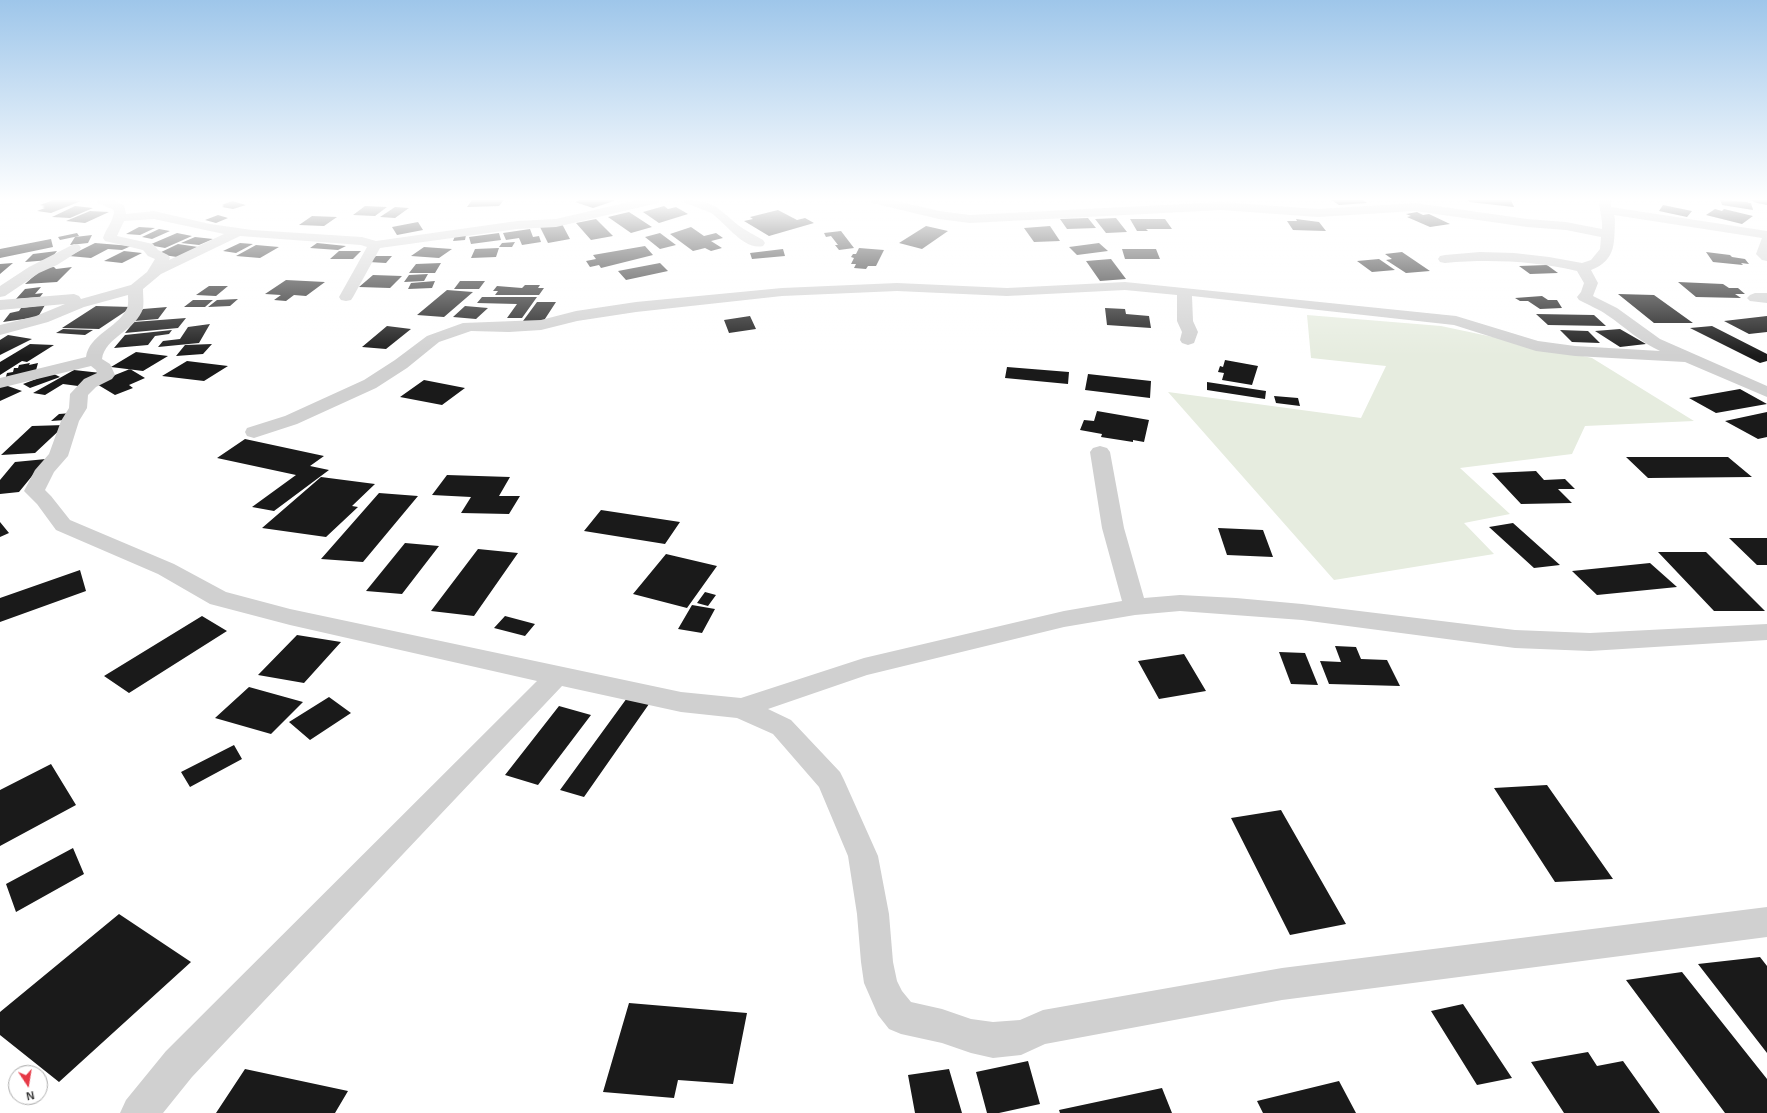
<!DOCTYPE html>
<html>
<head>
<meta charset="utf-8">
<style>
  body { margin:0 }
  #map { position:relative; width:1767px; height:1113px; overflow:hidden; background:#fff; font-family:Helvetica,sans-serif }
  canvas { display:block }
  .north { position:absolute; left:8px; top:1065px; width:40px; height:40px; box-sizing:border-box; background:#fff; border:1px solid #adadad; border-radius:50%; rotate:168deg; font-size:11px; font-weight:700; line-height:16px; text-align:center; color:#333 }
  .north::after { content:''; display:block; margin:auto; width:14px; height:18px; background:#e63946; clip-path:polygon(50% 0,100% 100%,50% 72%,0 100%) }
</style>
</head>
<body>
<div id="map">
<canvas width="1767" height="1113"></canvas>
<div class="north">N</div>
</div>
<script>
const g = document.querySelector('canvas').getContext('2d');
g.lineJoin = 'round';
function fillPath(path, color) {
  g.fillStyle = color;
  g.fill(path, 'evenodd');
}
fillPath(new Path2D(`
  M 1307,315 L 1441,326 L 1592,358 L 1694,421 L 1585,426 L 1572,454 L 1460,468 L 1510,514 L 1464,523 L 1494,554 L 1334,580 L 1168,392 L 1361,418 L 1386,366 L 1311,358 Z`), '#e6ecdf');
fillPath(new Path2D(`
  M 53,200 L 74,200 L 81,201 L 51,213 L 37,211 L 45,208 L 42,207 L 45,206 L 40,205 Z
  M 472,200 L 504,200 L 499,206 L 467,207 Z
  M 580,200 L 614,200 L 614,201 L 593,208 L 575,202 Z
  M 1331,200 L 1363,200 L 1367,203 L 1339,205 Z
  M 1468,200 L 1511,200 L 1514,207 L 1469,202 Z
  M 1720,200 L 1749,202 L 1747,203 L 1751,203 L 1753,210 L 1722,205 Z
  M 1750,200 L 1767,200 L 1767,205 L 1757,203 Z
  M 232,201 L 246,205 L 233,209 L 222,207 L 224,206 L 222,205 Z
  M 1663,205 L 1692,211 L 1687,217 L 1659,211 Z
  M 75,206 L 93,208 L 70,218 L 52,217 Z
  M 365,206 L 387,207 L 375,216 L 353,215 Z
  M 664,206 L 668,209 L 676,207 L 688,214 L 659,223 L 643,212 Z
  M 395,207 L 409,208 L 395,218 L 380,217 Z
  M 1715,209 L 1722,211 L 1724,209 L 1753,216 L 1742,224 L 1706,215 Z
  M 778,210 L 797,220 L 805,218 L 814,223 L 769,236 L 744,221 L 753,219 L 750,217 Z
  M 90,211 L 109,212 L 85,223 L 66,221 Z
  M 629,212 L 652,227 L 631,233 L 608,217 Z
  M 1417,212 L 1423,215 L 1429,214 L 1450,224 L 1430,227 L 1407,217 L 1411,216 L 1406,214 Z
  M 218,215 L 228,218 L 216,223 L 205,220 Z
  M 312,216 L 337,217 L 324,226 L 299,225 Z
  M 1088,218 L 1096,228 L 1067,229 L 1060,219 Z
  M 1116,218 L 1127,232 L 1106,233 L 1095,219 Z
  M 596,219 L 613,236 L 591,240 L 576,223 Z
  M 1130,219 L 1165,219 L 1172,229 L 1146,229 L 1148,231 L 1137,231 Z
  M 1296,219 L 1319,222 L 1326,231 L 1293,230 L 1287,221 L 1297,221 Z
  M 418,222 L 423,230 L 397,235 L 392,227 Z
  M 562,224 L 570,239 L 548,243 L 540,227 Z
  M 926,226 L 948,231 L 922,249 L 899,243 Z
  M 1050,226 L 1060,241 L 1034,242 L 1024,228 Z
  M 139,227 L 155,228 L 140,235 L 126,234 Z
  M 691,227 L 704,236 L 716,233 L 723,238 L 711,241 L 722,248 L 711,251 L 705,248 L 693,251 L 670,234 Z
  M 159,229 L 170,231 L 152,239 L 142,237 Z
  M 530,229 L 533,237 L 539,236 L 541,242 L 522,245 L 519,238 L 506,240 L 503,233 Z
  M 841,231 L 854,248 L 839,250 L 835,245 L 838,245 L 831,236 L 826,237 L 824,233 Z
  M 77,233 L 79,236 L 60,240 L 58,237 Z
  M 177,233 L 192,236 L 165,248 L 149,245 Z
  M 499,233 L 501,240 L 471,244 L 469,237 Z
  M 660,233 L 676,245 L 660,249 L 645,237 Z
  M 92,235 L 88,243 L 70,245 L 75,237 Z
  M 466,235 L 465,240 L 453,241 L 455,236 Z
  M 195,237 L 213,239 L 199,245 L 181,243 Z
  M 51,239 L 53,247 L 0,258 L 0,249 Z
  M 515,242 L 512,247 L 499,247 L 502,243 Z
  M 95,243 L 131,246 L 122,250 L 108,249 L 91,258 L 69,256 Z
  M 240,243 L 253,244 L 236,253 L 223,251 Z
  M 317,243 L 346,246 L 338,250 L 310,248 Z
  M 1099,243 L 1108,251 L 1077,255 L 1069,247 Z
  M 178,244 L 198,247 L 177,257 L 157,254 Z
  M 256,245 L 279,247 L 260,258 L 236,256 Z
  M 645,246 L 653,255 L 601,268 L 599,265 L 590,267 L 586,261 L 596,259 L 593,255 Z
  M 424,247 L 452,249 L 439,258 L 411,256 Z
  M 499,248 L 496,257 L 471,258 L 475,249 Z
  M 859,248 L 884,250 L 876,266 L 868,266 L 866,269 L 854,268 L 856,264 L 851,264 L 854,258 L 851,257 L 853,254 L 856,254 Z
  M 783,249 L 785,256 L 752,259 L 750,253 Z
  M 1122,249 L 1156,249 L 1160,259 L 1125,259 Z
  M 57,251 L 50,260 L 25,262 L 33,254 Z
  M 124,251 L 142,253 L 122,263 L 104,261 Z
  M 339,251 L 361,251 L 353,259 L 330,259 Z
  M 1402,252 L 1430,271 L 1406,273 L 1386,260 L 1392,259 L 1385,254 Z
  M 1706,252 L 1730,255 L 1732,257 L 1745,259 L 1749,264 L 1741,263 L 1743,265 L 1713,262 Z
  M 376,256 L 392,256 L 386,263 L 369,262 Z
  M 1111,259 L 1126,279 L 1100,281 L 1086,261 Z
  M 1379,259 L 1395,270 L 1372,272 L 1357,261 Z
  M 13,263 L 0,274 L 0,264 Z
  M 441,263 L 435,273 L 409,273 L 416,264 Z
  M 660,263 L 668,271 L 626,280 L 618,271 Z
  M 1547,265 L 1558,273 L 1530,274 L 1519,266 Z
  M 54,267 L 56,269 L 72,267 L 57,282 L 25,284 L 43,268 Z
  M 428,274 L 424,281 L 404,282 L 409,275 Z
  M 373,275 L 402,276 L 390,288 L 359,287 Z
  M 286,280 L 325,282 L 306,296 L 294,295 L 286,301 L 274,300 L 281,295 L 265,294 Z
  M 435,281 L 432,288 L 408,289 L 411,283 Z
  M 460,281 L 485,281 L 479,289 L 454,289 Z
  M 1678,282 L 1723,284 L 1729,288 L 1738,288 L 1745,294 L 1735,294 L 1741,298 L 1696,297 Z
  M 525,285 L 540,285 L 538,288 L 544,288 L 539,295 L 495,295 L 498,291 L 493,291 L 497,286 L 522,288 Z
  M 209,286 L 228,286 L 216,296 L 196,295 Z
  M 41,287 L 35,294 L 43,293 L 40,297 L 16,299 L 25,289 Z
  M 447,290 L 473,292 L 444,317 L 417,315 Z
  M 1618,294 L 1654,295 L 1693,323 L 1654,323 Z
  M 1542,296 L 1548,300 L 1557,300 L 1562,308 L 1540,309 L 1528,301 L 1520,301 L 1515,298 Z
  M 482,297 L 537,297 L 522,318 L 507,318 L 517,304 L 477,303 Z
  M 238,299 L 230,306 L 208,307 L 217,300 Z
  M 193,300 L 213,300 L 205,307 L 184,307 Z
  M 537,302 L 556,302 L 543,322 L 523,321 Z
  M 45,305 L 38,317 L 3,322 L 10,313 L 19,311 L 21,308 Z
  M 96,306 L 132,307 L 99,329 L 62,328 Z
  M 465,306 L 488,308 L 476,319 L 453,317 Z
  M 167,307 L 158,319 L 134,321 L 143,309 Z
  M 1105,308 L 1125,309 L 1126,314 L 1149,316 L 1151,328 L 1107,325 Z
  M 1536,314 L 1594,315 L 1606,326 L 1548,325 Z
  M 750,316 L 756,329 L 729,333 L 724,320 Z
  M 1767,316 L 1767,332 L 1749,334 L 1724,321 Z
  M 186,318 L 178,328 L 125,333 L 134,322 Z
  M 210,324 L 199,343 L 158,347 L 163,341 L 180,339 L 188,327 Z
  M 387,326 L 411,329 L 386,349 L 362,347 Z
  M 1712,326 L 1767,354 L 1767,361 L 1760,363 L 1690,328 Z
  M 63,329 L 93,330 L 85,335 L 56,333 Z
  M 1620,329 L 1646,344 L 1620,347 L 1595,331 Z
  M 172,330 L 169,334 L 155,336 L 148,345 L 114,348 L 125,335 Z
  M 1560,330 L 1588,331 L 1600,343 L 1572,342 Z
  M 8,335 L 32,339 L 0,355 L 0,340 Z
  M 30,344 L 54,345 L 27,362 L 22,361 L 0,375 L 0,362 Z
  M 212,344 L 203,354 L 176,356 L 185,345 Z
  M 136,352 L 168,356 L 143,371 L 111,367 Z
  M 1225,360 L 1258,366 L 1252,385 L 1222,380 L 1224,373 L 1218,372 L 1220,366 L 1223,367 Z
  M 187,361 L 228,366 L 204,381 L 162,376 Z
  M 30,363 L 29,365 L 38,363 L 35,374 L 5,380 L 7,373 L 13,372 L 14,368 L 18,368 L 19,365 Z
  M 1007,367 L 1069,372 L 1068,384 L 1005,378 Z
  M 130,369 L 145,378 L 129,385 L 133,388 L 115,395 L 95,383 Z
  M 74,370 L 101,373 L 78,386 L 63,384 L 45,395 L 33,393 Z
  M 52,373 L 60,377 L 30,388 L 23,384 Z
  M 1088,374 L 1151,381 L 1150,398 L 1085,390 Z
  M 424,380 L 465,388 L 442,405 L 400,397 Z
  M 1207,382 L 1266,391 L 1265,399 L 1207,390 Z
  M 0,384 L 2,384 L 22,391 L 0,401 Z
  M 1740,389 L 1767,404 L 1716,413 L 1689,398 Z
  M 1274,396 L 1298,398 L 1300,406 L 1276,403 Z
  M 1097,411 L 1149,420 L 1144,442 L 1133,440 L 1133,442 L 1101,437 L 1102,434 L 1080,430 L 1084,420 L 1094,421 Z
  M 1767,412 L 1767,437 L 1758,439 L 1725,421 Z
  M 72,413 L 65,420 L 51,421 L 59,414 Z
  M 65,425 L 35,453 L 1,455 L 32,426 Z
  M 245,439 L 324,456 L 310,466 L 329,470 L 274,511 L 252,507 L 296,475 L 217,458 Z
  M 1626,457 L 1728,457 L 1752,477 L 1648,478 Z
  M 46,459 L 19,492 L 0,494 L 0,480 L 15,462 Z
  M 1536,471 L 1544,480 L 1565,479 L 1575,489 L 1558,489 L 1572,503 L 1521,504 L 1492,473 Z
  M 447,475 L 510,477 L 499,496 L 520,496 L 509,514 L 461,513 L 471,497 L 432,495 Z
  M 321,477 L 375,484 L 352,506 L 358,507 L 326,537 L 262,528 Z
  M 379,493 L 418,496 L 363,562 L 321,559 Z
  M 601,510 L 680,522 L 665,544 L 584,531 Z
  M 0,522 L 9,533 L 0,537 Z
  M 1513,523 L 1560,565 L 1534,568 L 1489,527 Z
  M 1218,528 L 1263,530 L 1273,557 L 1227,555 Z
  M 1729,538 L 1767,538 L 1767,565 L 1757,565 Z
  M 405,543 L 439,546 L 402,594 L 366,591 Z
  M 478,549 L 518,553 L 474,616 L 431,611 Z
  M 1658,552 L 1706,552 L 1765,611 L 1714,611 Z
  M 666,554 L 717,566 L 687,608 L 633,594 Z
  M 1650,563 L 1677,587 L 1597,595 L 1572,571 Z
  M 80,570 L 86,591 L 0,622 L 0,598 Z
  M 705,592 L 716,595 L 708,606 L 697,603 Z
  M 692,605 L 715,609 L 702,633 L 678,629 Z
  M 202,616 L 227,631 L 129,693 L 104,676 Z
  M 505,616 L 535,624 L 525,636 L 494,628 Z
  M 297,635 L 341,642 L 304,683 L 258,675 Z
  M 1335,646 L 1356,647 L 1361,659 L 1387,660 L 1400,686 L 1329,684 L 1320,661 L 1341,662 Z
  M 1279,652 L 1305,653 L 1318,685 L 1291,684 Z
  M 1184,654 L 1206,691 L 1159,699 L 1138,661 Z
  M 249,687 L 303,702 L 271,734 L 215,718 Z
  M 329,697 L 351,713 L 310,740 L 289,722 Z
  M 627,698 L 649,704 L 584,797 L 560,790 Z
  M 559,706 L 591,715 L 538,785 L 505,775 Z
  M 234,745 L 242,759 L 190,787 L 181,772 Z
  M 51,764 L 76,805 L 0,846 L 0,790 Z
  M 1547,785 L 1613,879 L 1555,882 L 1494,788 Z
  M 1281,810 L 1346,924 L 1290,935 L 1231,818 Z
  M 73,848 L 84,874 L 16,912 L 6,884 Z
  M 119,914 L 191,962 L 59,1082 L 0,1035 L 0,1012 Z
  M 1760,957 L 1767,966 L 1767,1053 L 1698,964 Z
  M 1682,972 L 1767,1079 L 1767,1113 L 1725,1113 L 1626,980 Z
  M 629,1003 L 747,1013 L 733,1084 L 678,1080 L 674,1098 L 603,1092 Z
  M 1463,1004 L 1512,1078 L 1477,1085 L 1431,1011 Z
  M 1588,1052 L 1597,1066 L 1623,1061 L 1660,1113 L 1564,1113 L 1531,1062 Z
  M 1028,1061 L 1040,1104 L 999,1113 L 987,1113 L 976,1072 Z
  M 245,1069 L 348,1091 L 335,1113 L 216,1113 Z
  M 949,1069 L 962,1113 L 915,1113 L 908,1075 Z
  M 1339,1081 L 1356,1113 L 1263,1113 L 1257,1101 Z
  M 1162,1088 L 1172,1113 L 1060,1113 L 1059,1110 Z`), '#1a1a1a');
fillPath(new Path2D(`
  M 96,200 L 113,200 L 124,205 L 126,214 L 154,211 L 210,224 L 252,230 L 362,237 L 376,241 L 517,221 L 556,219 L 637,200 L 660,200 L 658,203 L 556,227 L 517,229 L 380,248 L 353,297 L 351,300 L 346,301 L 341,300 L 339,297 L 367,247 L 361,245 L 240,236 L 161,274 L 143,289 C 143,295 144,303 143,308 C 137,330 105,337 102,359 L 110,364 L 115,375 L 112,379 L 96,387 L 88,395 L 87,408 L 79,421 L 68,456 L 54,472 L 45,490 L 51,496 L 70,520 L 174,564 L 226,592 L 290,609 L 681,692 L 741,698 L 864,658 L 1064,611 L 1122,601 L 1102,528 L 1090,452 L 1093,448 L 1100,446 L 1107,448 L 1110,452 L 1124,528 L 1144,598 L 1180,595 L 1236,598 L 1302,604 L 1515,630 L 1590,633 L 1767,624 L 1767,640 L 1590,651 L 1515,648 L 1302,620 L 1180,611 L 1135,615 L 1064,627 L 867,675 L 768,709 L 791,720 L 840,772 L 844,780 L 878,856 L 889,914 L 893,962 L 897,981 L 902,991 L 911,1002 L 942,1009 L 971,1019 L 993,1022 L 1020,1020 L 1043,1010 L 1282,968 L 1767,907 L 1767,937 L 1282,1000 L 1045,1044 L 1021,1055 L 993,1058 L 971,1053 L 942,1043 L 901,1034 L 889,1029 L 878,1015 L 864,983 L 861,962 L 857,914 L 848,856 L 819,787 L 773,734 L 737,718 L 681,712 L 562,686 L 192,1077 L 163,1113 L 120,1113 L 126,1100 L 166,1051 L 537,681 L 290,625 L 210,604 L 158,574 L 56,530 L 37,504 L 24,491 L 35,470 L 49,454 L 61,421 L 69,408 L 70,394 L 84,379 L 97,373 L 96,370 L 91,366 L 0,388 L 0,378 L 86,357 C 89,335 117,328 126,310 C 129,306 128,300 128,295 L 84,307 L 48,322 L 0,335 L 0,325 L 36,316 L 65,304 L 0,310 L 0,300 L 74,294 L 79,296 L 81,299 L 131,285 L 147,272 L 155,259 L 148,256 L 143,250 L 105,241 L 103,238 C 106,228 114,221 114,210 L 98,203 ZM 154,219 L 224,234 L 169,260 L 170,258 L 168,255 L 158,250 L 153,244 L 117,236 L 124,221 Z
  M 683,200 C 714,200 716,207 738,225 C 746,231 755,235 763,240 L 765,243 L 763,246 C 744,251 725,222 711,213 C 703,209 693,206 685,203 Z
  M 870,200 L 893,200 L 939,211 L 970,215 L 1221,202 L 1318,209 L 1415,203 L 1527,219 L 1566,222 L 1602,229 C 1603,219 1599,211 1599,200 L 1611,200 L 1611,207 L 1767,231 L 1767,261 L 1762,260 L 1756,254 L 1762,238 L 1614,215 L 1615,219 C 1614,242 1617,260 1591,270 L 1598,283 L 1593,296 L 1617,308 L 1660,339 L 1767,386 L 1767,397 L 1685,362 L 1575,356 L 1536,351 L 1454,325 L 1192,296 L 1193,321 L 1198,332 L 1194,343 L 1188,345 L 1182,343 L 1180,340 L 1182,332 L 1177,321 L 1177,295 L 1125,290 L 1007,296 L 897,291 L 782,296 L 636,312 L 577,321 L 541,330 L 509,332 L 471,331 L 439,342 L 407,368 L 376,388 L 297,424 L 254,438 L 247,436 L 245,432 L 247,428 L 285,416 L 364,380 L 395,360 L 427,336 L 463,323 L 541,320 L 576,311 L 636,302 L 782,288 L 897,283 L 1007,288 L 1125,282 L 1456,316 L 1538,341 L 1575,346 L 1660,351 C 1640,342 1625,327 1607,315 C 1599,309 1588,305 1579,300 L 1577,297 L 1581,292 L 1584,283 L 1577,271 C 1534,261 1490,259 1445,263 L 1440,262 L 1438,259 L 1440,256 L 1445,255 L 1480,252 L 1514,253 L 1549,257 L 1582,263 L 1591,260 L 1600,249 L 1601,237 L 1566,230 L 1527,227 L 1415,211 L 1318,217 L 1221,210 L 970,223 L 939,219 L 872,203 Z
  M 74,244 L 79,245 L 81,248 L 79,251 L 57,265 L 39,273 L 5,296 L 0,297 L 0,286 L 29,267 Z
  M 1755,293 L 1767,293 L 1767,303 L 1750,301 L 1747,298 L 1750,295 Z`), '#d0d0d0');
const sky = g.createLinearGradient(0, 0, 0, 356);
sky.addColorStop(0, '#9ec6ea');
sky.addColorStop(0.56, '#fff');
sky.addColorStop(1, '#ffffff00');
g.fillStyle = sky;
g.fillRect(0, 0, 1767, 356);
</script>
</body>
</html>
